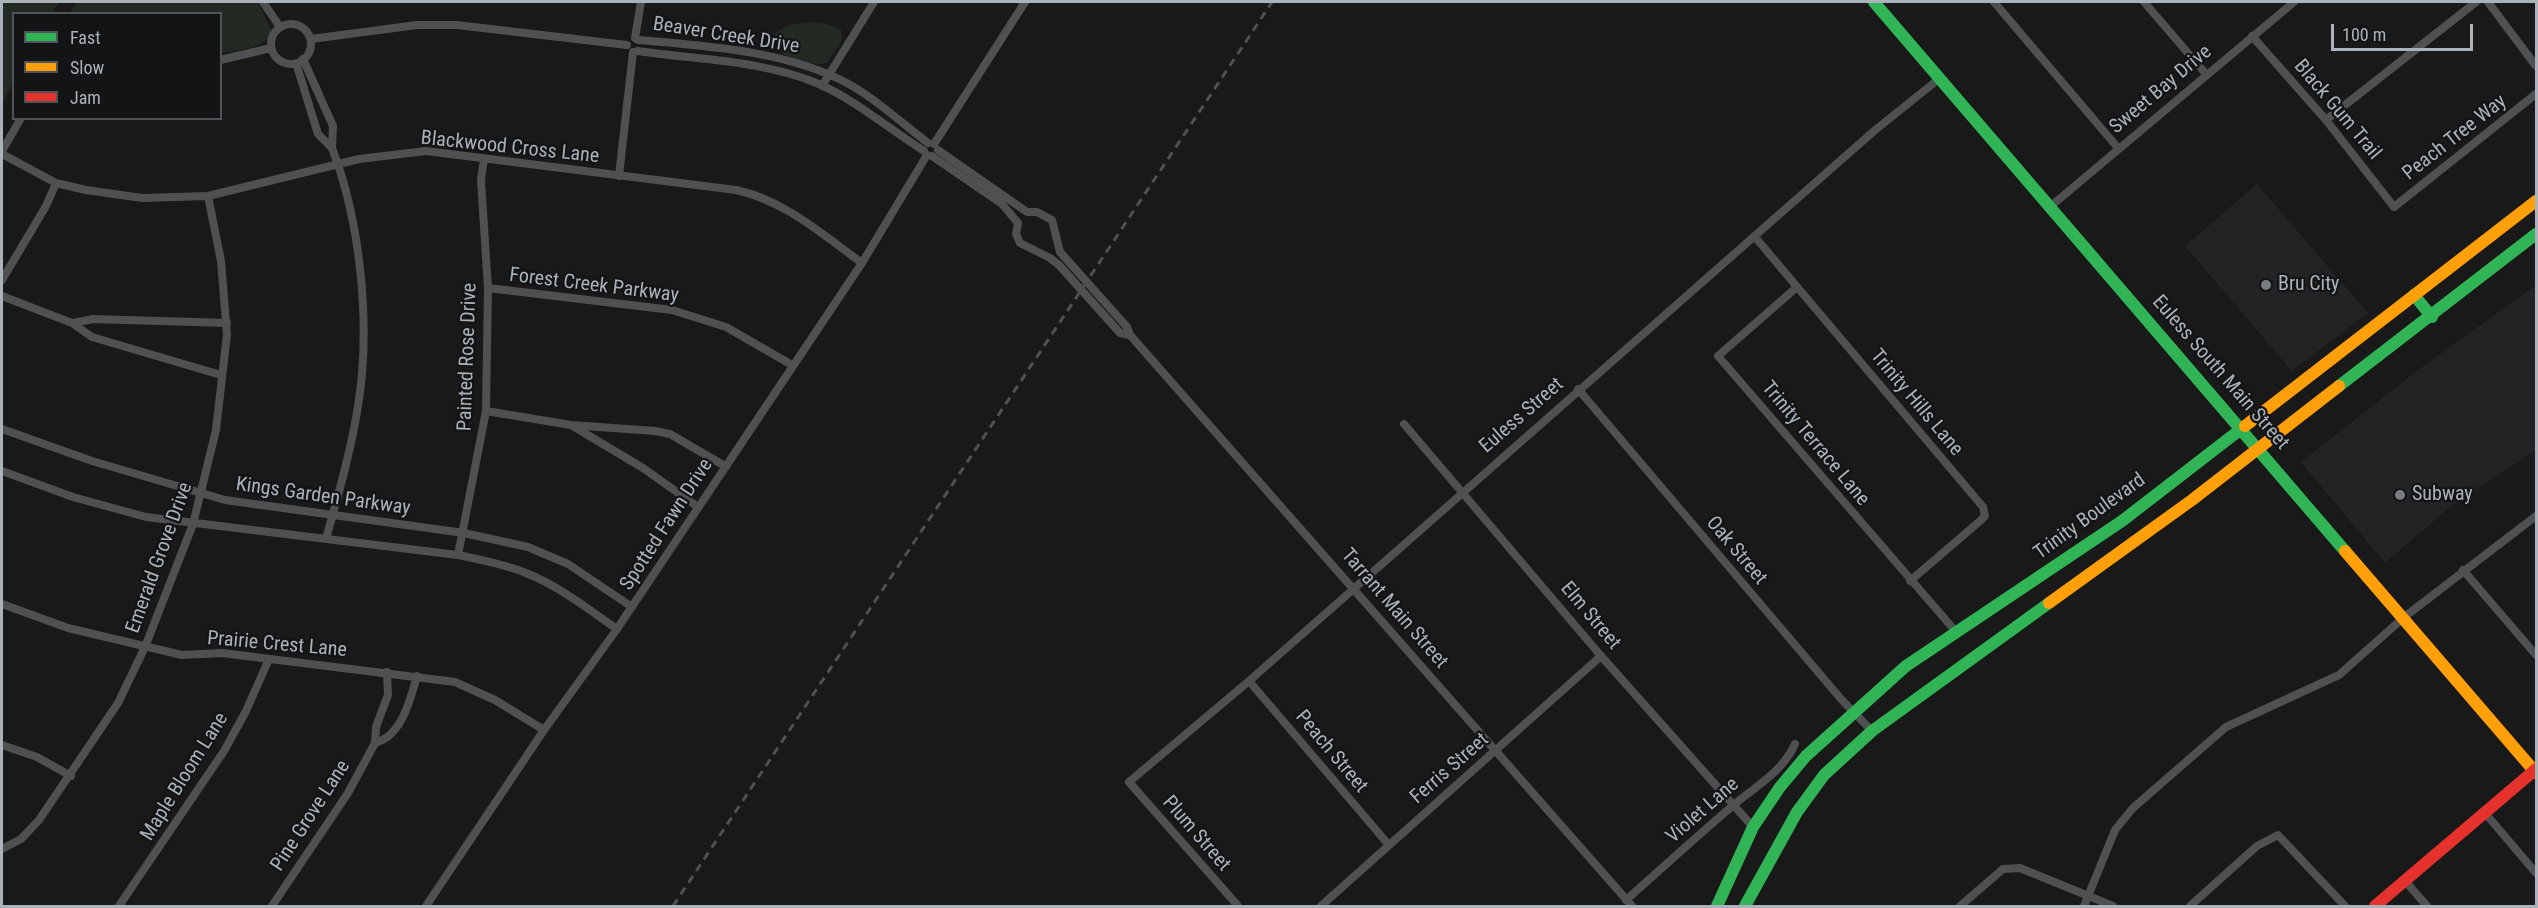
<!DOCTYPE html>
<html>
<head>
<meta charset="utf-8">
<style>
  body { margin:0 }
  #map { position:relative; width:2538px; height:908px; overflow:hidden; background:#191919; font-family:"Roboto Condensed",sans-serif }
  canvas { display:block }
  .frame { position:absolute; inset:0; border:3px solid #acb2b9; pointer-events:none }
  .legend { position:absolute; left:12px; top:12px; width:210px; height:108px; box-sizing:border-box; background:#131415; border:2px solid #505357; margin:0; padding:8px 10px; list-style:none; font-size:18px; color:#acb2b9 }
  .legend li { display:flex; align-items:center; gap:12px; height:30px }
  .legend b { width:30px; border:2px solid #505357 }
  .scale { position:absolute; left:2331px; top:24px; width:142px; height:27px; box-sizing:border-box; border:3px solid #acb2b9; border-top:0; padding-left:8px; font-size:18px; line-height:21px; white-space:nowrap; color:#acb2b9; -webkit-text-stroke:4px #131415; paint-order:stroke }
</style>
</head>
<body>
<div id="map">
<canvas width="2538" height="908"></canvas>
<div class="frame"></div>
<ul class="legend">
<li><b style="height:8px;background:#30b455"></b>Fast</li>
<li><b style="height:8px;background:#ff9f0a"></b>Slow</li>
<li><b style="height:8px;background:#e5322d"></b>Jam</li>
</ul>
<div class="scale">100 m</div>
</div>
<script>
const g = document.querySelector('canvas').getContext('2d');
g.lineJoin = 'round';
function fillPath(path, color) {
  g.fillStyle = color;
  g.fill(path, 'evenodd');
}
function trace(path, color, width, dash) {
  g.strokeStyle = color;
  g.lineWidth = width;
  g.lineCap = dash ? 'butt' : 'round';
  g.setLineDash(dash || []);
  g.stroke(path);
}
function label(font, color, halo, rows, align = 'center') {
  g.font = font + ' "Roboto Condensed",sans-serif';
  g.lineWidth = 4.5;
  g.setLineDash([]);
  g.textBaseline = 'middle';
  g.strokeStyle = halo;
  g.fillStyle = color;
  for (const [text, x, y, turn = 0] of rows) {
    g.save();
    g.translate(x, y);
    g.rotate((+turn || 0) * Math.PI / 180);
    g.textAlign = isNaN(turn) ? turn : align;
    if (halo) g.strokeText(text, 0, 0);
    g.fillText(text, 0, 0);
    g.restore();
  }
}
fillPath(new Path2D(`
  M 2257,184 L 2368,313 L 2292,371 L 2185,246 Z
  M 2536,285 L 2536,450 L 2450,507 L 2385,563 L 2301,462 L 2418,370 Z`), '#232325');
fillPath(new Path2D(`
  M 2,2 L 59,2 L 52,13 L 14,14 L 13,83 L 2,104 Z
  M 78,2 L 258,2 L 272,31 C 267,49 237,50 221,53 L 220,14 L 69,13 Z
  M 812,22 L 827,24 L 841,30 L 842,40 L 828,62 C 816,69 775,56 771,42 L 776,32 L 789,25 Z`), '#232923');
trace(new Path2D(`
  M 263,2 L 280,27
  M 1994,2 L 2118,148
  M 2144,2 L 2206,74
  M 2488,2 L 2536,66
  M271 44a20 20 0 1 1 40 0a20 20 0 1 1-40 0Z
  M 2252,36 L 2326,120 L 2394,207 L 2536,94
  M 635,38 L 641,2
  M 311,39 L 417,25 L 457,25 L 627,45
  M 638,40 C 705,46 778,50 839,79 C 871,94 900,122 928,143
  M 638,51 C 698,60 763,60 819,84 C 857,101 889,129 924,151
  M 220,60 L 271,48
  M 296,63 L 318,134 L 332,148 L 333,126 L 303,59
  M 822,86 L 874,2
  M 2326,120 L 2476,2
  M 934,144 L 1025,2
  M 938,150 L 1027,212 L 1037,212 L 1052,220 L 1060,252 L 1127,327 L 1130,335 L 1632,906
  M 2,151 L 21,118
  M 2,154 L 56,183 L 86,190 L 142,198 L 208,196 L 359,159 L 426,151 L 736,190 C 784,200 823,235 862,263
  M 932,156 L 1002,204 L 1018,223 L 1016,234 L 1020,243 L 1050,258 L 1059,265 L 1120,333 L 1130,335
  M 619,176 L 633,52
  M 2051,206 L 2294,2
  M 1755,237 L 1983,507 L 1985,516 L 1980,521 L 1910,581
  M 2,280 L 46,206 L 56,183
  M 1797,287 L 1718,356 L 1957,633
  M 488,288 L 672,310 L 726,327 L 792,365
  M 2,296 L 72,323 L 92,337 L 221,375
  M 73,323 L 93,319 L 227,323
  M 1578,389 L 1841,699 L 1872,731
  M 486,411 L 571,425
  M 1404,424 L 1601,656 L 1753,827
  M 2,429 L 92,461 L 225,500 L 464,533 L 528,547 L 568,564 L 632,607
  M 2,471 L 73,497 L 146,517 L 458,555 C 481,560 505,564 526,573 C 559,586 588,609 617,629
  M 698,507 L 643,468 L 571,425 L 655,431 L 670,434 L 725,466
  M 326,539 C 338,495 351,451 358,406 C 371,327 361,223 332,148
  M 458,555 L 486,411 L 488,288 L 481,180 L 484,159
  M 2463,570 L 2536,655
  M 2,604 L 68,628 L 182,655 L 222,653 L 455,682 L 495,700 L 544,730
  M 1249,681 L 1388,844
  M 375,743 C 402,736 410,700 417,676
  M 2,745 L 37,757 L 71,776
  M 2485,813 L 2536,873
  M 2,849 L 21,839 L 39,820 L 118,703 L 145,647 L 193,524 L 216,430 L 227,334 L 221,261 L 208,196
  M 2405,881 L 2427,906
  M 1626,900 C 1661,869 1695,838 1730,808 C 1753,788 1782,773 1795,744
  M 119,906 L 224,751 L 246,711 L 269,659
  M 272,906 L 348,793 L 375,743 L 376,727 L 388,695 L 387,672
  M 426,906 L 544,730 L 617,629 L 862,263 L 927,155
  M 1238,906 L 1129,782 L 1249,681 L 1874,131 L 1940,78
  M 1321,906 L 1601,656
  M 1960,906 L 2003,869 L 2020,868 L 2113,906
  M 2084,906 L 2115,830 L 2133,808 L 2226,727 L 2339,675 L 2403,618 L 2536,516
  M 2190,906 L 2257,846 L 2278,835 L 2345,906`), '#4e5052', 8);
trace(new Path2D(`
  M 1874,2 L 2345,551
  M 2414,295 L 2432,317
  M 2339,386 L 2536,234
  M 1717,906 L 1753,827 L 1780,787 L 1806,756 L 1906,666 L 2122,521 L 2245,426
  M 1745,906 L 1797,812 L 1824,775 L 1872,731 L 2049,603`), '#30b455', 12);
trace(new Path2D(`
  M 2245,426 L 2536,201
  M 2345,551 L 2536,773
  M 2049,603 L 2192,500 L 2339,386`), '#ff9f0a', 12);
trace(new Path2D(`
  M 2375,906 L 2536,769`), '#e5322d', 12);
trace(new Path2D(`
  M 673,906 L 1272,2`), '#4e5052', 3, [8, 6]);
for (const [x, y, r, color] of [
  [2266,285,6,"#797c81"],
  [2400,495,6,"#797c81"]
]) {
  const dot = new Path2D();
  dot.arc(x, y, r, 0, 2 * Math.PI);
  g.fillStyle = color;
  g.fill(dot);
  trace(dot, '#131415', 2);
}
label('20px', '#acb2b9', '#131415', [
  ["Beaver Creek Drive",726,36,9],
  ["Sweet Bay Drive",2161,90,-40],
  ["Black Gum Trail",2337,110,50],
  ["Peach Tree Way",2455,138,-38],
  ["Blackwood Cross Lane",510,148,6],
  ["Forest Creek Parkway",594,286,7],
  ["Painted Rose Drive",468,357,-88],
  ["Euless South Main Street",2220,373,49],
  ["Trinity Hills Lane",1916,403,50],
  ["Euless Street",1522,416,-41],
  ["Trinity Terrace Lane",1815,444,50],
  ["Kings Garden Parkway",323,497,8],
  ["Trinity Boulevard",2090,517,-36],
  ["Spotted Fawn Drive",667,525,-57],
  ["Oak Street",1736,551,50],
  ["Emerald Grove Drive",160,558,-70],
  ["Tarrant Main Street",1394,609,49],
  ["Elm Street",1590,616,50],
  ["Prairie Crest Lane",277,645,5],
  ["Peach Street",1331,752,50],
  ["Ferris Street",1450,769,-41],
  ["Maple Bloom Lane",185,777,-58],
  ["Violet Lane",1703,811,-41],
  ["Pine Grove Lane",311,816,-57],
  ["Plum Street",1196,834,49]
]);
label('20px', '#acb2b9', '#131415', [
  ["Bru City",2278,285],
  ["Subway",2412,495]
], 'left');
</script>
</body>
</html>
